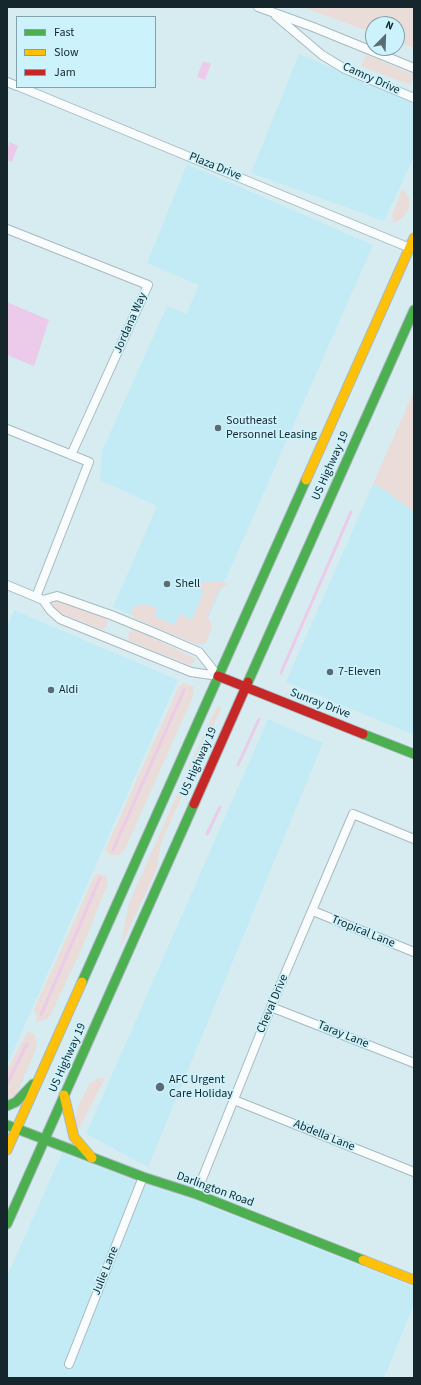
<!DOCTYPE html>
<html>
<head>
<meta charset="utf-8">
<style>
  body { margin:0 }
  #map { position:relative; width:421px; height:1385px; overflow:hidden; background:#d7ecf1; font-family:"Source Sans 3",sans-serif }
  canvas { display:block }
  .frame { position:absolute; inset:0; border:8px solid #15272c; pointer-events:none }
  .legend { position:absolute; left:16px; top:16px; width:140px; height:72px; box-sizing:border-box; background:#ccf2fc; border:1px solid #83a1a9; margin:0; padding:5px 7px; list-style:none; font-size:12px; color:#15272c }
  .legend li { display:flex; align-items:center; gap:8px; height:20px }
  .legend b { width:20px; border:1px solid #83a1a9 }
  .north { position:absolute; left:365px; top:16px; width:40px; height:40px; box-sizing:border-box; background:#ccf2fc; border:1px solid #83a1a9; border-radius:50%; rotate:23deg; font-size:11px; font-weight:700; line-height:16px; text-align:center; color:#15272c }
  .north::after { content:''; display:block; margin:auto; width:14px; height:18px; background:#596c71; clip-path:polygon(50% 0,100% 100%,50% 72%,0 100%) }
</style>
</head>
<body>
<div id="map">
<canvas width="421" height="1385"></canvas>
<div class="frame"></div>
<ul class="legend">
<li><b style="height:5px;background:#4caf50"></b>Fast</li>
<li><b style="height:5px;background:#ffc107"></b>Slow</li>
<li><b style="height:5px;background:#c62828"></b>Jam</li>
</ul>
<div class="north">N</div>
</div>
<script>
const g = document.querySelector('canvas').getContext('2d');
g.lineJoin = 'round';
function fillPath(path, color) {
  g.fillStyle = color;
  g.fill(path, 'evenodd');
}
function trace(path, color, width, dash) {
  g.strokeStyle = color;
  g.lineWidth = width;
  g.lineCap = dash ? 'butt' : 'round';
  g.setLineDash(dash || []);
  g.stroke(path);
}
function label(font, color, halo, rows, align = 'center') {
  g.font = font + ' "Source Sans 3",sans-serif';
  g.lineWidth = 3.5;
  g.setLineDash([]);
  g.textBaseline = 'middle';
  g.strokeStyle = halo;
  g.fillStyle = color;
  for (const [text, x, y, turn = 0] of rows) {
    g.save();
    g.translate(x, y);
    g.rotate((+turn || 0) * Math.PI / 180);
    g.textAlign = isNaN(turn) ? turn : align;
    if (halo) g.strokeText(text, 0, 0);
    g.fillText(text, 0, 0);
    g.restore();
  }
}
fillPath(new Path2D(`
  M 299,54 L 414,102 L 414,157 L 384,221 L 251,173 Z
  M 187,164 L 373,245 L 197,644 L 113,607 L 157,506 L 100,480 L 102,451 L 167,306 L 186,314 L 199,285 L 147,263 Z
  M 373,484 L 382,488 L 414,512 L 414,735 L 286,682 Z
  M 14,610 L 178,680 L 7,1065 L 7,627 Z
  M 268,719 L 323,743 L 148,1167 L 86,1134 Z
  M 62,1153 L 141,1183 L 194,1200 L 414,1287 L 414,1304 L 384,1378 L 7,1378 L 7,1276 Z`), '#c3ebf6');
fillPath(new Path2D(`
  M 302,7 L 414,7 L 414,48 L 397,42 L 397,24 L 373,24 L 373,33 Z
  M 366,55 L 414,75 L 410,85 L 361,66 Z
  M 402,189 C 416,199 409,219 393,223 L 392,215 Z
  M 414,391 L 414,512 L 382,488 L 373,484 Z
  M 219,581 L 229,584 L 219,590 L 208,616 L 212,627 L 206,644 L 196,644 L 134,618 L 131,612 L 133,607 L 146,603 L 146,605 L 157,608 L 154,616 L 174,625 L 180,614 L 192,620 L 204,591 L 196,587 L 197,583 Z
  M 58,600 L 105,618 L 108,622 L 106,627 L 101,629 L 97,628 L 58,612 L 52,605 Z
  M 132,630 L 138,631 L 194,658 L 195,660 L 193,664 L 190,665 L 129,641 L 128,634 Z
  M 184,683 L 194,687 L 193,696 L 125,849 L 119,855 L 110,855 L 105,850 L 179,686 Z
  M 220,706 L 221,709 L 161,843 L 156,871 L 120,948 L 129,903 L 209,723 L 217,707 Z
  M 97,874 L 106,876 L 108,883 L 82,948 L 50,1016 L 47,1019 L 36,1022 L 37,1016 L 34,1009 L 95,875 Z
  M 28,1031 L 35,1036 L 37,1047 L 17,1093 L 7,1101 L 7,1070 Z
  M 99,1078 L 105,1078 L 79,1129 C 69,1117 84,1095 90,1083 Z`), '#eadcd8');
fillPath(new Path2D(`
  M 203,61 L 211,64 L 205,80 L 197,77 Z
  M 10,142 L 18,146 L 12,162 L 7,160 L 7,151 Z
  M 7,302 L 49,320 L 34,366 L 7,355 Z`), '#eccae9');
trace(new Path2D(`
  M 281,673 L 351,512
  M 238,765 L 259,719
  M 207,834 L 220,807
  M 113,850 L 184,690
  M 41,1015 L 100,878
  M 7,1084 L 27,1044`), '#eccae9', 3);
const street = new Path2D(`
  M 258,7 L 313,27 L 414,68
  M 276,16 L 322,55 L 345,69 L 414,98
  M 7,82 L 17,86
  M 20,87 L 410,248
  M 7,229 L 148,285 L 71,455
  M 7,429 L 89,462 L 36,597
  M 7,585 L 43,600 L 50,610 L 60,619 L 191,672 L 218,676
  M 43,600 L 57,596 L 111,615 L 155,633 L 199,652 L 218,676
  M 313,911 L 414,952
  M 271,1007 L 414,1063
  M 234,1100 L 414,1172
  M 196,1194 L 271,1007 L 353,814 L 414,839
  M 69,1364 L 143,1177`);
const fast = new Path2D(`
  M 248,682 L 414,310
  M 363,734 L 414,754
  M 82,982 L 306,480
  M 7,1106 L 16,1102 L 33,1084
  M 7,1125 L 143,1177 L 196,1194 L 363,1260
  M 7,1224 L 194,804`);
const slow = new Path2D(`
  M 306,480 L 414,238
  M 64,1095 L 74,1137 L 92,1158
  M 7,1150 L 82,982
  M 363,1260 L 414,1280`);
const jam = new Path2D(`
  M 218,676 L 363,734
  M 194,804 L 248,682`);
trace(street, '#a8b9be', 10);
trace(fast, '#a8b9be', 11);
trace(slow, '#a8b9be', 11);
trace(jam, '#a8b9be', 11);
trace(street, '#f9fcfd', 8);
trace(fast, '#4caf50', 9);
trace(slow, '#ffc107', 9);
trace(jam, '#c62828', 9);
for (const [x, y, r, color] of [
  [218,428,4,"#596c71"],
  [167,584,4,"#596c71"],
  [330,672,4,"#596c71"],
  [51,690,4,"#596c71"],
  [160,1087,5,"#596c71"]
]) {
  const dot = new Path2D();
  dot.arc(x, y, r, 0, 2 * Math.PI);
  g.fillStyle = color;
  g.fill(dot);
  trace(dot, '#ccf2fc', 1.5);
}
label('12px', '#15272c', '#ccf2fc', [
  ["Camry Drive",371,79,24],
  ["Plaza Drive",215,167,22],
  ["Jordana Way",131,323,-66],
  ["US Highway 19",331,466,-66],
  ["Sunray Drive",320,704,21],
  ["US Highway 19",199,762,-66],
  ["Tropical Lane",363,932,22],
  ["Cheval Drive",273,1004,-67],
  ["Taray Lane",343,1035,22],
  ["US Highway 19",68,1058,-66],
  ["Abdella Lane",324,1136,22],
  ["Darlington Road",215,1190,20],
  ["Julie Lane",106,1271,-68]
]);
label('12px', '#15272c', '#ccf2fc', [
  ["Southeast",226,421],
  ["Personnel Leasing",226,435],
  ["Shell",175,584],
  ["7-Eleven",338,672],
  ["Aldi",59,690],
  ["AFC Urgent",169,1080],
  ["Care Holiday",169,1094]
], 'left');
</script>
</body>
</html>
